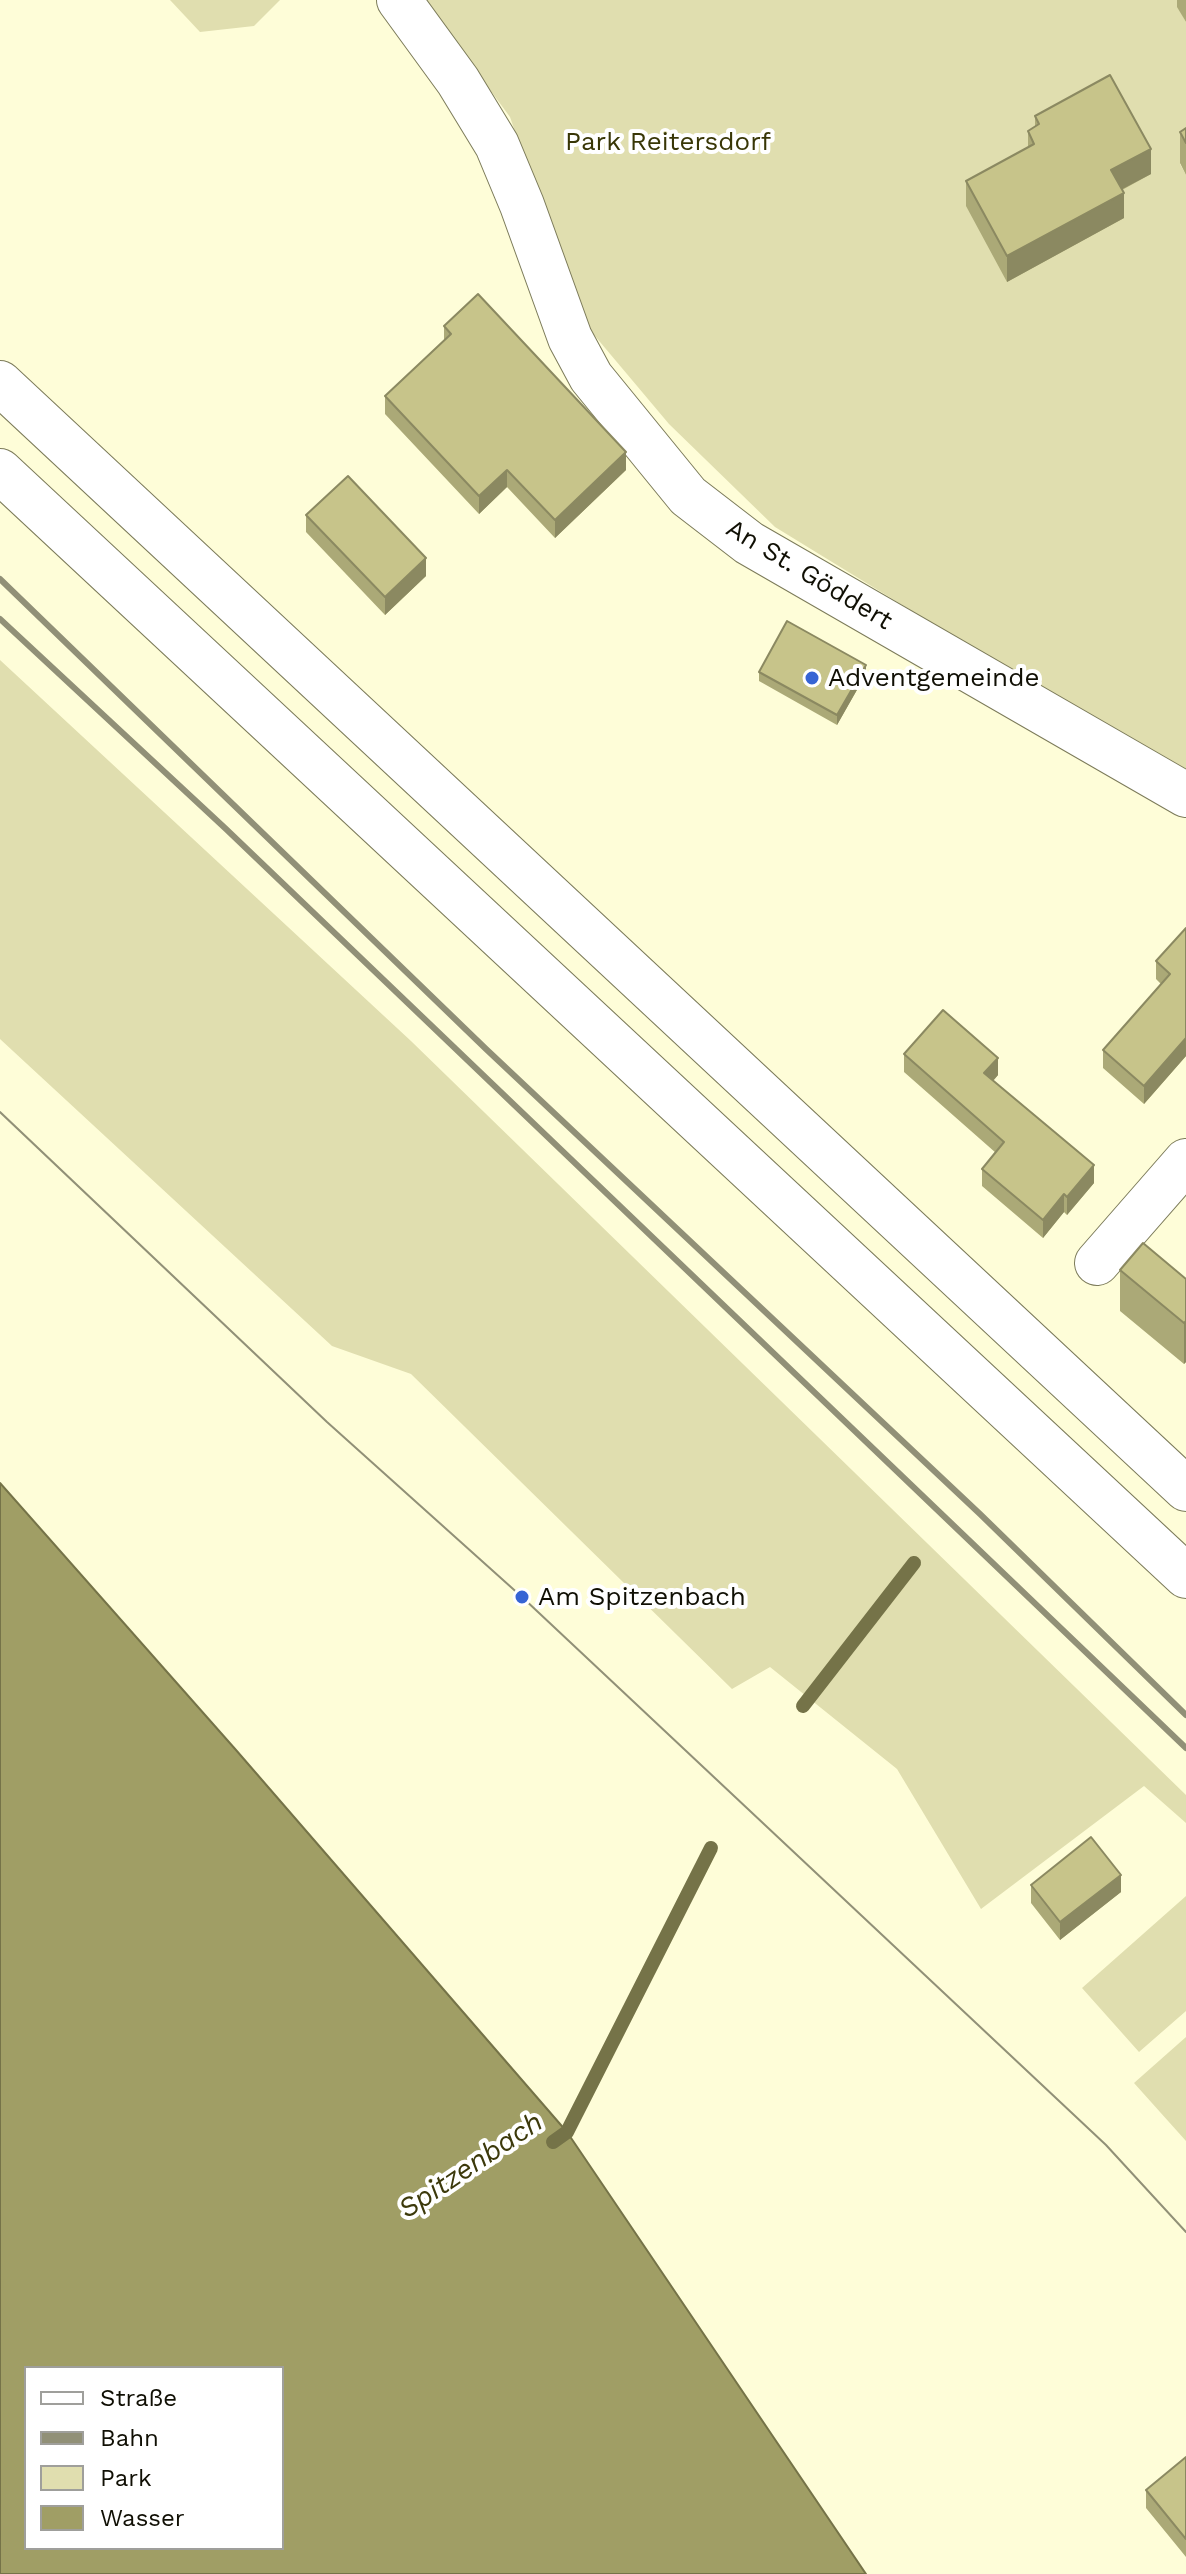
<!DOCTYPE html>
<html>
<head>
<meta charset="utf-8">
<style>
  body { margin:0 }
  #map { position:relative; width:1186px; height:2574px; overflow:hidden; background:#fefdd8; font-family:"Work Sans",sans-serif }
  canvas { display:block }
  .legend { position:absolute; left:24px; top:2366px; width:260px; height:184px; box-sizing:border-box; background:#fff; border:2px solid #9f9f9b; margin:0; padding:10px 14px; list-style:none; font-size:24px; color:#100f04 }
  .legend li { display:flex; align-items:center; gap:16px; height:40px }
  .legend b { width:40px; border:2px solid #9f9f9b }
</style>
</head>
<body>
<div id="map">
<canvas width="1186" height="2574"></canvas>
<ul class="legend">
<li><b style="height:10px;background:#fff"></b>Straße</li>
<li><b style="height:10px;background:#919077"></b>Bahn</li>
<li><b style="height:22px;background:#e0deaf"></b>Park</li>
<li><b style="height:22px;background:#a09e65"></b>Wasser</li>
</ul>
</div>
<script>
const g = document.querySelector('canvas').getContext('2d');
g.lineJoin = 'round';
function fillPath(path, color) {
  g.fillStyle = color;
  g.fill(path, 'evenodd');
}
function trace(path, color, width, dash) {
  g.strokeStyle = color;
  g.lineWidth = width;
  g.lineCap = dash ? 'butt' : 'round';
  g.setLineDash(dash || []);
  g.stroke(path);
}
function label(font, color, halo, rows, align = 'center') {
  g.font = font + ' "Work Sans",sans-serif';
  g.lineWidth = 8;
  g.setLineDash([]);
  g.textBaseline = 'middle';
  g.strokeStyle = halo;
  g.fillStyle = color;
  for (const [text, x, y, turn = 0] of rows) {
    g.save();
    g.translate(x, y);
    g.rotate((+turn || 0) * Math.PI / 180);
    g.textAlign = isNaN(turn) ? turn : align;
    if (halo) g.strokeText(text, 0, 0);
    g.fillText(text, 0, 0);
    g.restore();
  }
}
fillPath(new Path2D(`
  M 170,0 L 280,0 L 254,26 L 200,32 Z
  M 424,0 L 1186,0 L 1178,7 L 1186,22 L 1186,160 L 1180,164 L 1186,175 L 1186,774 L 1098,725 L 775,527 L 669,424 L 579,317 L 510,117 Z
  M 0,660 L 411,1041 L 1186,1795 L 1186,1823 L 1144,1786 L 981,1909 L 897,1769 L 770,1667 L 732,1689 L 411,1374 L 332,1346 L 0,1039 Z
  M 1186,1896 L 1186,2011 L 1139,2052 L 1082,1988 Z
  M 1186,2037 L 1186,2141 L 1134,2083 Z`), '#e0deaf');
const water = new Path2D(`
  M 0,1483 L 236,1750 L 567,2132 L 866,2574 L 0,2574 ZM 26,2368 L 282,2368 L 282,2548 L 26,2548 Z`);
fillPath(water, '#a09e65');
trace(water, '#757348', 2);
trace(new Path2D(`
  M 803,1706 L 914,1563
  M 553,2142 L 567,2132 L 711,1848`), '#757348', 14);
const minor = new Path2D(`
  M 399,0 L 458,81 L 497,145 L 522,205 L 570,338 L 591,377 L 688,496 L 749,543 L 1186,795
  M 1097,1263 L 1186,1161`);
const trunk = new Path2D(`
  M 0,383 L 1186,1489
  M 0,471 L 1186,1576`);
trace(minor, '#7c7b5a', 46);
trace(trunk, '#7c7b5a', 46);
trace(minor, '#fff', 44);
trace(trunk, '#fff', 44);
trace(new Path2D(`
  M 0,1112 L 327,1422 L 522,1597 L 1106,2145 L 1186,2232`), '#919077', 2);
trace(new Path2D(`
  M 0,579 L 486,1049 L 980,1514 L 1186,1715
  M 0,619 L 226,829 L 1186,1748`), '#919077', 6);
fillPath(new Path2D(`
  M 1177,0 L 1186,0 L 1186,22 L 1177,7 Z
  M 1035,116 L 1151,174 L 1122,190 L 1124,218 L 1007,282 L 966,206 L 966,181 L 1028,147 L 1028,131 L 1035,127 Z
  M 1186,128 L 1186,175 L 1180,163 L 1180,132 Z
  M 444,326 L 626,470 L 555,538 L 507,487 L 479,514 L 385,414 L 385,396 L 444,340 Z
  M 306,515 L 426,576 L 385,615 L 306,532 Z
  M 759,672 L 866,674 L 837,725 L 759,681 Z
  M 1186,928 L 1186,1056 L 1144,1104 L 1103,1068 L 1103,1050 L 1161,984 L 1156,979 L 1156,961 Z
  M 904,1054 L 998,1075 L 993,1081 L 1094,1183 L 1067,1215 L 1064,1212 L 1043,1238 L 982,1186 L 982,1169 L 996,1153 L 904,1072 Z
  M 1120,1270 L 1186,1279 L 1186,1362 L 1184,1364 L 1120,1311 Z
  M 1031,1885 L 1121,1892 L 1060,1940 L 1031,1903 Z
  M 1186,2457 L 1186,2557 L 1146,2508 L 1146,2490 Z`), '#aba977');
fillPath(new Path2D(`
  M 1151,149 L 1151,174 L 1111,195 L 1111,170 Z
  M 1124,193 L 1124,218 L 1007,282 L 1007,256 Z
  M 626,452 L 626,470 L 555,538 L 555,520 Z
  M 507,470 L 507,487 L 479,514 L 479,496 Z
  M 426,558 L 426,576 L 385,615 L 385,597 Z
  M 866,665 L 866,674 L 837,725 L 837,715 Z
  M 1186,1038 L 1186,1056 L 1144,1104 L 1144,1086 Z
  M 998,1058 L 998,1075 L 984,1091 L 984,1073 Z
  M 1094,1165 L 1094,1183 L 1067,1215 L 1067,1197 Z
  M 1064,1194 L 1064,1212 L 1043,1238 L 1043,1220 Z
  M 1186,1321 L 1186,1362 L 1184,1364 L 1184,1323 Z
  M 1121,1875 L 1121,1892 L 1060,1940 L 1060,1922 Z`), '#8b8961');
const building = new Path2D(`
  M 1110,75 L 1151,149 L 1111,170 L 1124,193 L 1007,256 L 966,181 L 1034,144 L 1028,131 L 1039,124 L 1035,116 Z
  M 1186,128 L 1186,143 L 1180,132 Z
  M 478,294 L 626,452 L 555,520 L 507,470 L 479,496 L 385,396 L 451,334 L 444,326 Z
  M 348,476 L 426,558 L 385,597 L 306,515 Z
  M 787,621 L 866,665 L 837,715 L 759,672 Z
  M 1186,928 L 1186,1038 L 1144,1086 L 1103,1050 L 1170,974 L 1156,961 Z
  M 943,1010 L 998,1058 L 984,1073 L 1094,1165 L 1067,1197 L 1064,1194 L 1043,1220 L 982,1169 L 1004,1142 L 904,1054 Z
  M 1143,1243 L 1186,1279 L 1186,1321 L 1184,1323 L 1120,1270 Z
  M 1091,1837 L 1121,1875 L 1060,1922 L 1031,1885 Z
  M 1186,2457 L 1186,2539 L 1146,2490 Z`);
fillPath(building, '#c7c48a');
trace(building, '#8b8961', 2);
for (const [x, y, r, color] of [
  [812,678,8,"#3664d4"],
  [522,1597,8,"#3664d4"]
]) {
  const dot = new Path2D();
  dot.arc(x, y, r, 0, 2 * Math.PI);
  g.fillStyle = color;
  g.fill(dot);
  trace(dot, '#fff', 3);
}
label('26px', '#383606', '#fff', [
  ["Park Reitersdorf",668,142]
]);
label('26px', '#100f04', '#fff', [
  ["An St. Göddert",809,575,31]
]);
label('26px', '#100f04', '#fff', [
  ["Adventgemeinde",828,678],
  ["Am Spitzenbach",538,1597]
], 'left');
label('italic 28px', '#3c390b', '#fff', [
  ["Spitzenbach",471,2166,-34]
]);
</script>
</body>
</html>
